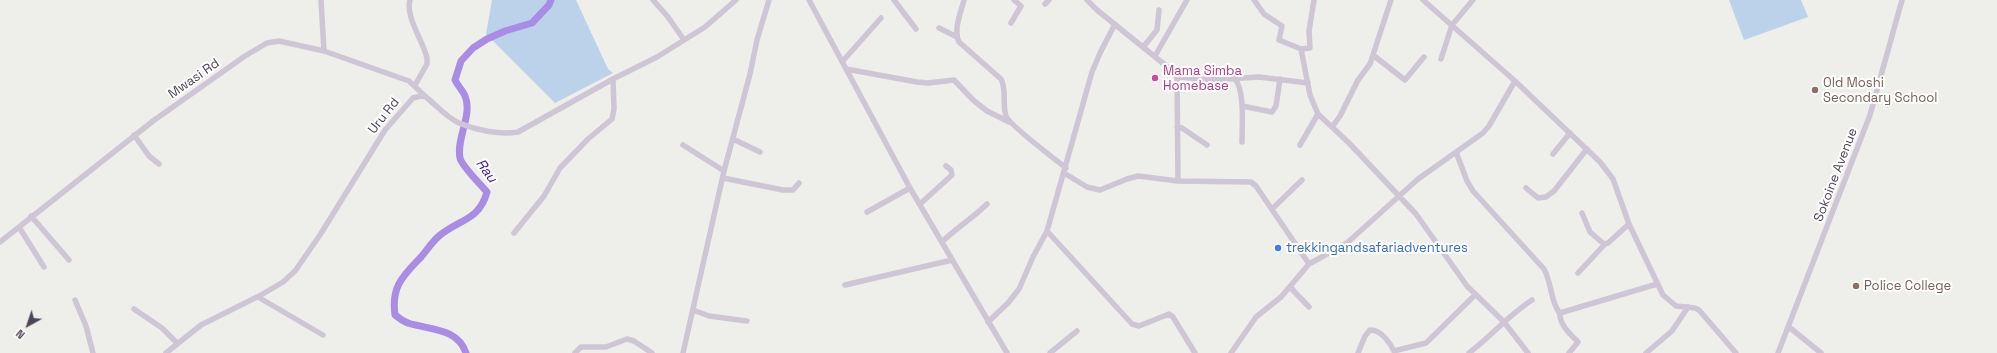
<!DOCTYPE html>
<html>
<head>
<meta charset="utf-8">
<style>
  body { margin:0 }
  #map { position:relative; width:1997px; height:353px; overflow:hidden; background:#eeeeeb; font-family:"Space Grotesk",sans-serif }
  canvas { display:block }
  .north { position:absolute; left:8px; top:305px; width:40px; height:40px; -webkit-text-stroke:3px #fff; paint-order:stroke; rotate:220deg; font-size:11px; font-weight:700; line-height:16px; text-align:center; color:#504557 }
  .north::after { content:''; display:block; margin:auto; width:14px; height:18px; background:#504557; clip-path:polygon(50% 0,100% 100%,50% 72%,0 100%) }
</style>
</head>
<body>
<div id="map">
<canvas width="1997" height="353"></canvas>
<div class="north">N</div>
</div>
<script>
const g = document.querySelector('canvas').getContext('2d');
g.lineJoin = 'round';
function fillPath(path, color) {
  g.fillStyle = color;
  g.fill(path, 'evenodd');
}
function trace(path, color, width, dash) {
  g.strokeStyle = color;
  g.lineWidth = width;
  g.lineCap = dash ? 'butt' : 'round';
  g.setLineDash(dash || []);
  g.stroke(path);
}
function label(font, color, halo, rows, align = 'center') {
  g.font = font + ' "Space Grotesk",sans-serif';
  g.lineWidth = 4;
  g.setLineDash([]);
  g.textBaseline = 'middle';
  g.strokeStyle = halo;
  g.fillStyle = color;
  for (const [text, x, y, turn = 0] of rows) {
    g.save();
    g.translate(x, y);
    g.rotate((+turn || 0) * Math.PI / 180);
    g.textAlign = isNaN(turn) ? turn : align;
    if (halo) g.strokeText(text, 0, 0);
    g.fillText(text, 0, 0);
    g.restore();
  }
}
fillPath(new Path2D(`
  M 492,0 L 576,0 L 608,69 L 613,73 L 555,103 L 486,34 Z
  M 1729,0 L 1801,0 L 1808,17 L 1744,40 Z`), '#bcd2ea');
trace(new Path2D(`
  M 466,353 C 458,328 430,330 408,323 C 404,322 399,318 395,315 C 391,286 403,276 421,257 C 427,250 432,242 439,236 C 459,219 479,221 487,192 C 481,185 461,165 460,158 C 456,138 473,115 465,96 C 463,91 458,86 455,80 L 461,61 L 473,48 L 487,39 L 505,31 L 532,23 L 549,5 L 551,0`), '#a98ce4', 7);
trace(new Path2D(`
  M 321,0 L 324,51
  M 410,0 C 405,16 423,41 427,58 L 427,64 L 415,85
  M 653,0 L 668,17 L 684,40
  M 809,0 L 910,188 L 1007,353
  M 894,0 L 916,29
  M 964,0 C 961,12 953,30 959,42 L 1001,79 C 1007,90 1002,104 1006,116 C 1009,125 1055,159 1066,168
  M 1087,0 L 1097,10 L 1180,77 L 1210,80 L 1259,77 L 1308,83
  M 1254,0 L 1264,14 L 1282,26 L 1279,40 L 1301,49 L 1310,95 L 1318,114 L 1349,143 L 1416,214 L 1467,286 L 1504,322 L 1528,353
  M 1423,0 L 1515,81 L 1600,162 L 1613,179 L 1629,224 L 1663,295 L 1676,306 L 1695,308 L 1699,310 L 1736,353
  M 1045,4 L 1049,0
  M 1011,23 L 1021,6 L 1014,0
  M 939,28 L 957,37
  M 1144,46 L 1157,30 L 1159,10
  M 1301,49 L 1310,48 L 1309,31 L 1314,0
  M 1373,55 L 1405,80 L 1424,57
  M 1155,56 L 1187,0
  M 1441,59 L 1452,25 L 1473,0
  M 842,62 L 881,18
  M 846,69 L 917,82 L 928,83 L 954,80 L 973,100 L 987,111 L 1009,122
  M 1177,75 L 1178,181
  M 1235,79 C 1245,90 1242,127 1242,142
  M 1242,106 L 1272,112 L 1276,106 L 1280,79
  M 1177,127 L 1182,128 L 1207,145
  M 1332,127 L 1340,116 L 1358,80 L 1370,64 L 1391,0
  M 134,135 L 149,156 L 159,164
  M 733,139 L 760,152
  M 683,145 L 724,171
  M 1300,145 L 1318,114
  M 1456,152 L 1467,181 L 1473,191 L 1544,269 C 1552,283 1550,301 1560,314
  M 1553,154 L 1570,133
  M 1064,173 L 1087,187 L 1100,190 L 1127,179 L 1138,176 L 1178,181 L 1251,182 L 1256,186 L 1309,264
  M 723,178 L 783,190 L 793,190 L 799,183
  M 1526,188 L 1538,198 L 1546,197 L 1554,191 L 1587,149
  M 920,204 L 952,175 L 951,170 L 946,166
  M 1272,209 L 1302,180
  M 867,212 L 910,188
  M 1582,213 L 1590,232 L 1604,244 L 1608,243 L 1629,224
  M 31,216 L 69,260
  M 19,227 L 44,267
  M 1047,231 L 1132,324 L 1139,326 L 1169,314 L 1173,317 L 1195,353
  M 514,233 L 544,196 L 560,168 L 588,139 L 612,119 L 614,109 L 613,79
  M 0,242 L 153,121 L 245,56 L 267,43 L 279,41 L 324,51 L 409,81 L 426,97
  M 942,242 C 956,228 973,218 987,204
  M 1578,273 L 1605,244
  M 845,285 L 952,260
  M 1290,287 L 1309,307
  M 258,297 L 323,335
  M 75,300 L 86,326 L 93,353
  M 134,309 L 162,328 L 177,343
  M 693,310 L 709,316 L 747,321
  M 988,322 L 1008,303 L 1019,289 L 1033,257 L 1047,231 L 1092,72 L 1100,53 L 1115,24
  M 1789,327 L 1821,353
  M 1394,351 L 1426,343 L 1475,295
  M 166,353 L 201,325 L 261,295 L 283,282 L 295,271 L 320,235 L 385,130 L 413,98 L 421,96 L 426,97 C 436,105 447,118 459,123 C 476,130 499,135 518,132 L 613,79 L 657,57 L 705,27 L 736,0
  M 575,353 L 581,347 L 606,347 L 627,339 L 634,341 L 652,353
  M 683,353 L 724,171 L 750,74 L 757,40 L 769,0
  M 1050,353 L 1077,331
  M 1231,353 L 1256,317 L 1281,297 L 1309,264 L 1347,243 L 1418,179 L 1483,133 L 1489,126 L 1515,81
  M 1358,353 L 1365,336 L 1370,330 C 1381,329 1391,344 1395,353
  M 1469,353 C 1491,336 1509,315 1532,300
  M 1569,353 L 1578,342 C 1570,334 1559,324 1560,313 L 1657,284
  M 1646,353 L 1672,331 L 1688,307
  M 1778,353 L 1870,115 L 1902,0`), '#cfc6d5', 5.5);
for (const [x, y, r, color] of [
  [1155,78,4,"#d1479c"],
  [1815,90,4,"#8d6e63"],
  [1278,248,4,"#3f7fe0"],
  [1856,286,4,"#8d6e63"]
]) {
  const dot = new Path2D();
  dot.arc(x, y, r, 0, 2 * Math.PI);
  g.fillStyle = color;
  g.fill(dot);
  trace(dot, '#fff', 1.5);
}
label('13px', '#b23c85', '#fff', [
  ["Mama Simba",1163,71],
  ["Homebase",1163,86]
], 'left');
label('13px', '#504557', '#fff', [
  ["Mwasi Rd",194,79,-35],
  ["Uru Rd",384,116,-52],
  ["Sokoine Avenue",1836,175,-69]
]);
label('13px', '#785e54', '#fff', [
  ["Old Moshi",1823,83],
  ["Secondary School",1823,98],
  ["Police College",1864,286]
], 'left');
label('13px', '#366cbe', '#fff', [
  ["trekkingandsafariadventures",1286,248]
], 'left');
label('italic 14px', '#421699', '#fff', [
  ["Rau",486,171,54]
]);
</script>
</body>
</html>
